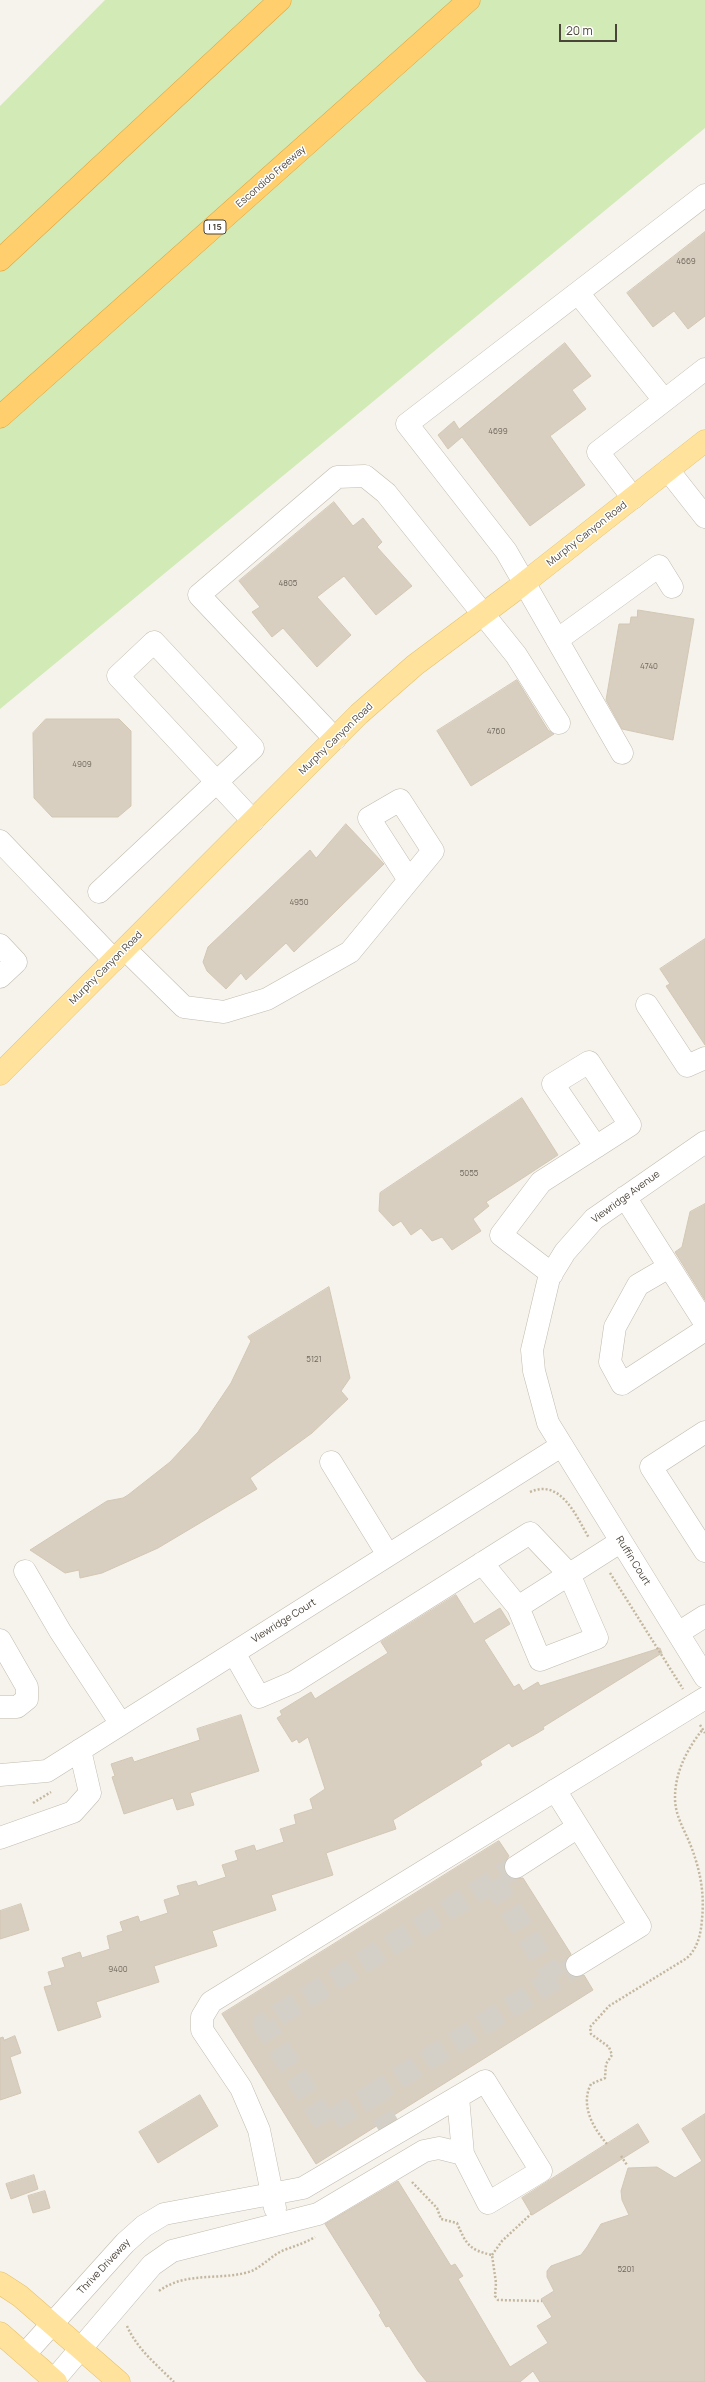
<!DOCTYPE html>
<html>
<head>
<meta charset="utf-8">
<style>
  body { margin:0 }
  #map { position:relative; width:705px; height:2382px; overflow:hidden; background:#f6f3ec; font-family:Manrope,sans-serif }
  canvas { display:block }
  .scale { position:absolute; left:559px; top:24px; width:58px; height:18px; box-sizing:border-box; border:2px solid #4b4439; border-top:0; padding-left:5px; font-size:12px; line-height:14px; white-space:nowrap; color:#4b4439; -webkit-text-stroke:3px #fff; paint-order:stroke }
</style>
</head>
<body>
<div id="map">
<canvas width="705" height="2382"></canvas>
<div class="scale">20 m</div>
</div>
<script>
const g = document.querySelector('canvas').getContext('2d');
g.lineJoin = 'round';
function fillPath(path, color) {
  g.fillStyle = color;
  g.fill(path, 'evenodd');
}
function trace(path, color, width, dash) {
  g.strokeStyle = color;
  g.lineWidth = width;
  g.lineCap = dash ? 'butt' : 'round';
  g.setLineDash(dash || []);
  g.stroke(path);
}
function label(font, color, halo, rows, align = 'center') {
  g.font = font + ' Manrope,sans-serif';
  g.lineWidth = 3;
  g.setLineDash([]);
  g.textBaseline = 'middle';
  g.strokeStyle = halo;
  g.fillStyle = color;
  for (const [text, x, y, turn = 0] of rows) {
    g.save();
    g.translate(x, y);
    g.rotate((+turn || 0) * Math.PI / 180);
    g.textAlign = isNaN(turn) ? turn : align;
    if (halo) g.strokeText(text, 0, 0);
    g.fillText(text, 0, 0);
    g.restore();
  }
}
fillPath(new Path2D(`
  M 105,0 L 705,0 L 705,128 L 0,709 L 0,106 Z`), '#d2eab5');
const building = new Path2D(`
  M 705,232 L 705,316 L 688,329 L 674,311 L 653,327 L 627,293 Z
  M 565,343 L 591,376 L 572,390 L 586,409 L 550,436 L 585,485 L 530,526 L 462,437 L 448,449 L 438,435 L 454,421 L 459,429 Z
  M 334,502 L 353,526 L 363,518 L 382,542 L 377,547 L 412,586 L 376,615 L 344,576 L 317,597 L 351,635 L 317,667 L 283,628 L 272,637 L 252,612 L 260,607 L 239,581 Z
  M 638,610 L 694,619 L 673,740 L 622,729 L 606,700 L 619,624 L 630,624 L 631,617 L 637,617 Z
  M 517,680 L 548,730 L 554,734 L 471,786 L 437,731 Z
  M 46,719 L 119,719 L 131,731 L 131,806 L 118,817 L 52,817 L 34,798 L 33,733 Z
  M 346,824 L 384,864 L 294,952 L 286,943 L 246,980 L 241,973 L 226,989 L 207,971 L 203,962 L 208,947 L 310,850 L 316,858 Z
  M 705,939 L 705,1045 L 666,986 L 670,984 L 660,969 Z
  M 522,1098 L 558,1155 L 486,1202 L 489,1206 L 473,1219 L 481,1231 L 452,1250 L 442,1237 L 432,1241 L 421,1228 L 411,1235 L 401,1221 L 393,1226 L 379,1211 L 380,1193 Z
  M 705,1204 L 705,1300 L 675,1252 L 682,1247 L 690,1212 Z
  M 329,1287 L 350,1378 L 341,1391 L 348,1399 L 312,1433 L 250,1478 L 257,1489 L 158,1548 L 102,1573 L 80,1578 L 79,1570 L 65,1573 L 30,1550 L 107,1501 L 123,1498 L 128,1495 L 170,1462 L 198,1432 L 231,1383 L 251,1341 L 248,1337 Z
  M 456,1595 L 474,1624 L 500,1608 L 510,1624 L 484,1640 L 514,1687 L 519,1684 L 523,1691 L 538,1682 L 540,1686 L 660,1648 L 662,1653 L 543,1727 L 544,1729 L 534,1735 L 512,1747 L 509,1743 L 480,1761 L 482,1765 L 393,1820 L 396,1829 L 326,1853 L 333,1875 L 271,1895 L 276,1910 L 212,1931 L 217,1946 L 154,1966 L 159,1982 L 96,2002 L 101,2017 L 58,2031 L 44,1987 L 52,1985 L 48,1972 L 65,1967 L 62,1958 L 80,1952 L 82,1958 L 110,1949 L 107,1936 L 123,1931 L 120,1922 L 138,1916 L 140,1922 L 168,1913 L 164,1900 L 180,1895 L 177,1886 L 196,1881 L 198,1886 L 226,1877 L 222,1865 L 238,1860 L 235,1851 L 254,1845 L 256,1851 L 284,1842 L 280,1829 L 296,1824 L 294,1815 L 313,1809 L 310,1799 L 325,1789 L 308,1737 L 299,1743 L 297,1739 L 292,1742 L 277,1718 L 282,1715 L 280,1711 L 311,1692 L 315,1699 L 388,1653 L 381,1642 Z
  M 241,1715 L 259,1771 L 190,1793 L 194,1805 L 177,1810 L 173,1798 L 124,1814 L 112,1777 L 115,1776 L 111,1764 L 132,1757 L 134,1762 L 200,1740 L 197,1729 Z
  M 499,1841 L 509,1856 L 505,1862 L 505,1873 L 511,1878 L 523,1878 L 571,1954 L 565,1965 L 567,1972 L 577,1977 L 584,1975 L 593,1990 L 316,2164 L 222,2014 Z
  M 21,1904 L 29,1930 L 0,1939 L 0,1911 Z
  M 15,2036 L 21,2053 L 10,2057 L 21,2093 L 0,2100 L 0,2038 L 3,2037 L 4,2040 Z
  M 200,2095 L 218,2126 L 158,2163 L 139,2132 Z
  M 705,2114 L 705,2382 L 540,2382 L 533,2371 L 520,2382 L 427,2382 L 418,2371 L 389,2326 L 386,2327 L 379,2315 L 381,2313 L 325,2224 L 398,2181 L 451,2266 L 455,2264 L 463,2276 L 458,2279 L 510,2367 L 548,2343 L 537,2326 L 552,2317 L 541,2299 L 554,2291 L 547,2277 L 547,2271 L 551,2266 L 581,2255 L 587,2247 L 601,2224 L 629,2215 L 622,2200 L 621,2191 L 628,2168 L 657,2167 L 675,2178 L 702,2161 L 682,2129 Z
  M 638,2124 L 649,2142 L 532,2215 L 522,2198 Z
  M 34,2175 L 38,2189 L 11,2199 L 6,2184 Z
  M 45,2191 L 50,2208 L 33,2213 L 28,2196 Z`);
fillPath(building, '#d8cfc1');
trace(building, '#d3c7b4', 1);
trace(new Path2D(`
  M 493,1881 L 555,1979
  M 370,2096 L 577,1965
  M 394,2134 L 370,2096 L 326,2124 L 264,2024 L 516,1867`), '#d4d0c8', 22, [22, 11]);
const minor = new Path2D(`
  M 578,293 L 664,400
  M 668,470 L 705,517
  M 633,498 L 598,452 L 705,369
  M 557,640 L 659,566 L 672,587
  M 335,739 L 199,595 L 337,477 L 365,476 L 386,493 L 516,655 L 559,723
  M 622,753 L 506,551 L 407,424 L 705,195
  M 0,841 L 114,960
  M 99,892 L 253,748 L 154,642 L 118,676 L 253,821
  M 0,945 L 16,962 L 0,977
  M 125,949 L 184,1007 L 224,1012 L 267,999 L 350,952 L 433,851 L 400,800 L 369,818 L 409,880
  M 647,1005 L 687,1066 L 705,1058
  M 705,1142 L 594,1219 L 565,1252 L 549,1278 L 532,1350 L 534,1371 L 548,1423 L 705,1677
  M 625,1197 L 705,1323
  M 669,1267 L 638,1285 L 615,1327 L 610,1362 L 622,1384 L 705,1330
  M 552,1274 L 501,1235 L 541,1182 L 630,1125 L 589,1062 L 553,1084 L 596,1147
  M 705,1432 L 651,1467 L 705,1551
  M 331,1462 L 388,1555
  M 25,1571 L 60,1631 L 121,1724
  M 518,1607 L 620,1542
  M 678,1633 L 705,1616
  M 0,1640 L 27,1687 L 27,1699 L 17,1707 L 0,1707
  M 234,1653 L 259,1697 L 294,1682 L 530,1533 L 569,1574 L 597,1638 L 540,1660 L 518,1607 L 482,1563
  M 0,1775 L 47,1771 L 561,1446
  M 555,1790 L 640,1926 L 577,1965
  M 0,1838 L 73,1812 L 90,1793 L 80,1750
  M 516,1867 L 578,1827
  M 458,2097 L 463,2154
  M 275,2208 L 259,2130 L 241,2088 L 202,2030 L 202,2017 L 211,2002 L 705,1698
  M 25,2354 L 125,2243 L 144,2226 L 164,2214 L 303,2188 L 485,2081 L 541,2171 L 488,2203 L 463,2154 L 439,2148 L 424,2151 L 318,2214 L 172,2251 L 152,2265 L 54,2380`);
const major = new Path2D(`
  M 0,1074 L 359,714 L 415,665 L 514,591 L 705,441
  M 0,2283 L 20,2296 L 119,2382
  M 0,2333 L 56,2382`);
const highway = new Path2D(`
  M 0,260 L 280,0
  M 0,417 L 469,0`);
trace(minor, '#c2bbae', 23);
trace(major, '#e6c16a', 23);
trace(highway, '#e0a43c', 23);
trace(new Path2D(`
  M 530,1492 C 561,1478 576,1516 589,1538
  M 610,1573 L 683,1689
  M 700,1725 L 705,1733
  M 33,1803 L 51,1792
  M 607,2144 C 593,2128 580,2105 591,2084 L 605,2078 L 606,2064 L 612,2055 L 609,2047 L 591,2034 L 590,2027 L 609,2006 L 687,1958 C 698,1948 701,1933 702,1919 C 705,1890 699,1865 688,1839 C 682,1826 675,1813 675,1798 C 675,1772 687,1749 703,1729
  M 621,2156 L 627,2165
  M 412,2182 L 437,2208 L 441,2219 L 457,2223 C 466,2244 469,2250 492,2255 L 496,2283 L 495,2296 L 498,2300 L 542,2301
  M 492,2255 L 502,2241 L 531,2214
  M 159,2291 C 185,2272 215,2280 245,2273 C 260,2270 270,2256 284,2250 C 295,2246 305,2243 315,2237
  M 127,2326 C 137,2349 157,2365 174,2382`), '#c4b79f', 2.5, [2, 2]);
trace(minor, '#fff', 22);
trace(major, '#ffe39c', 22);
trace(highway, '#ffcf6e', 22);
label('8px', '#6e675b', null, [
  ["4669",686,262],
  ["4699",498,432],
  ["4805",288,584],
  ["4740",649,667],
  ["4760",496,732],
  ["4909",82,765],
  ["4950",299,903],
  ["5055",469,1174],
  ["5121",314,1360],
  ["9400",118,1970],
  ["5201",626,2270]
]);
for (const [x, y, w] of [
  [215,227,22]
]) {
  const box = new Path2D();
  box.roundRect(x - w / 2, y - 7, w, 14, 3);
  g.fillStyle = '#fff';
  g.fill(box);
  trace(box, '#4b4439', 1);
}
label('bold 9px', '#4b4439', null, [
  ["I 15",215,227]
]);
label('10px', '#4b4439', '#fff', [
  ["Escondido Freeway",271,177,-41],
  ["Murphy Canyon Road",587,534,-38],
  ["Murphy Canyon Road",336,739,-44],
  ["Murphy Canyon Road",106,968,-45],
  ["Viewridge Avenue",626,1197,-36],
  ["Ruffin Court",633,1561,58],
  ["Viewridge Court",284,1621,-32],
  ["Thrive Driveway",104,2267,-47]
]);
</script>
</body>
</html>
